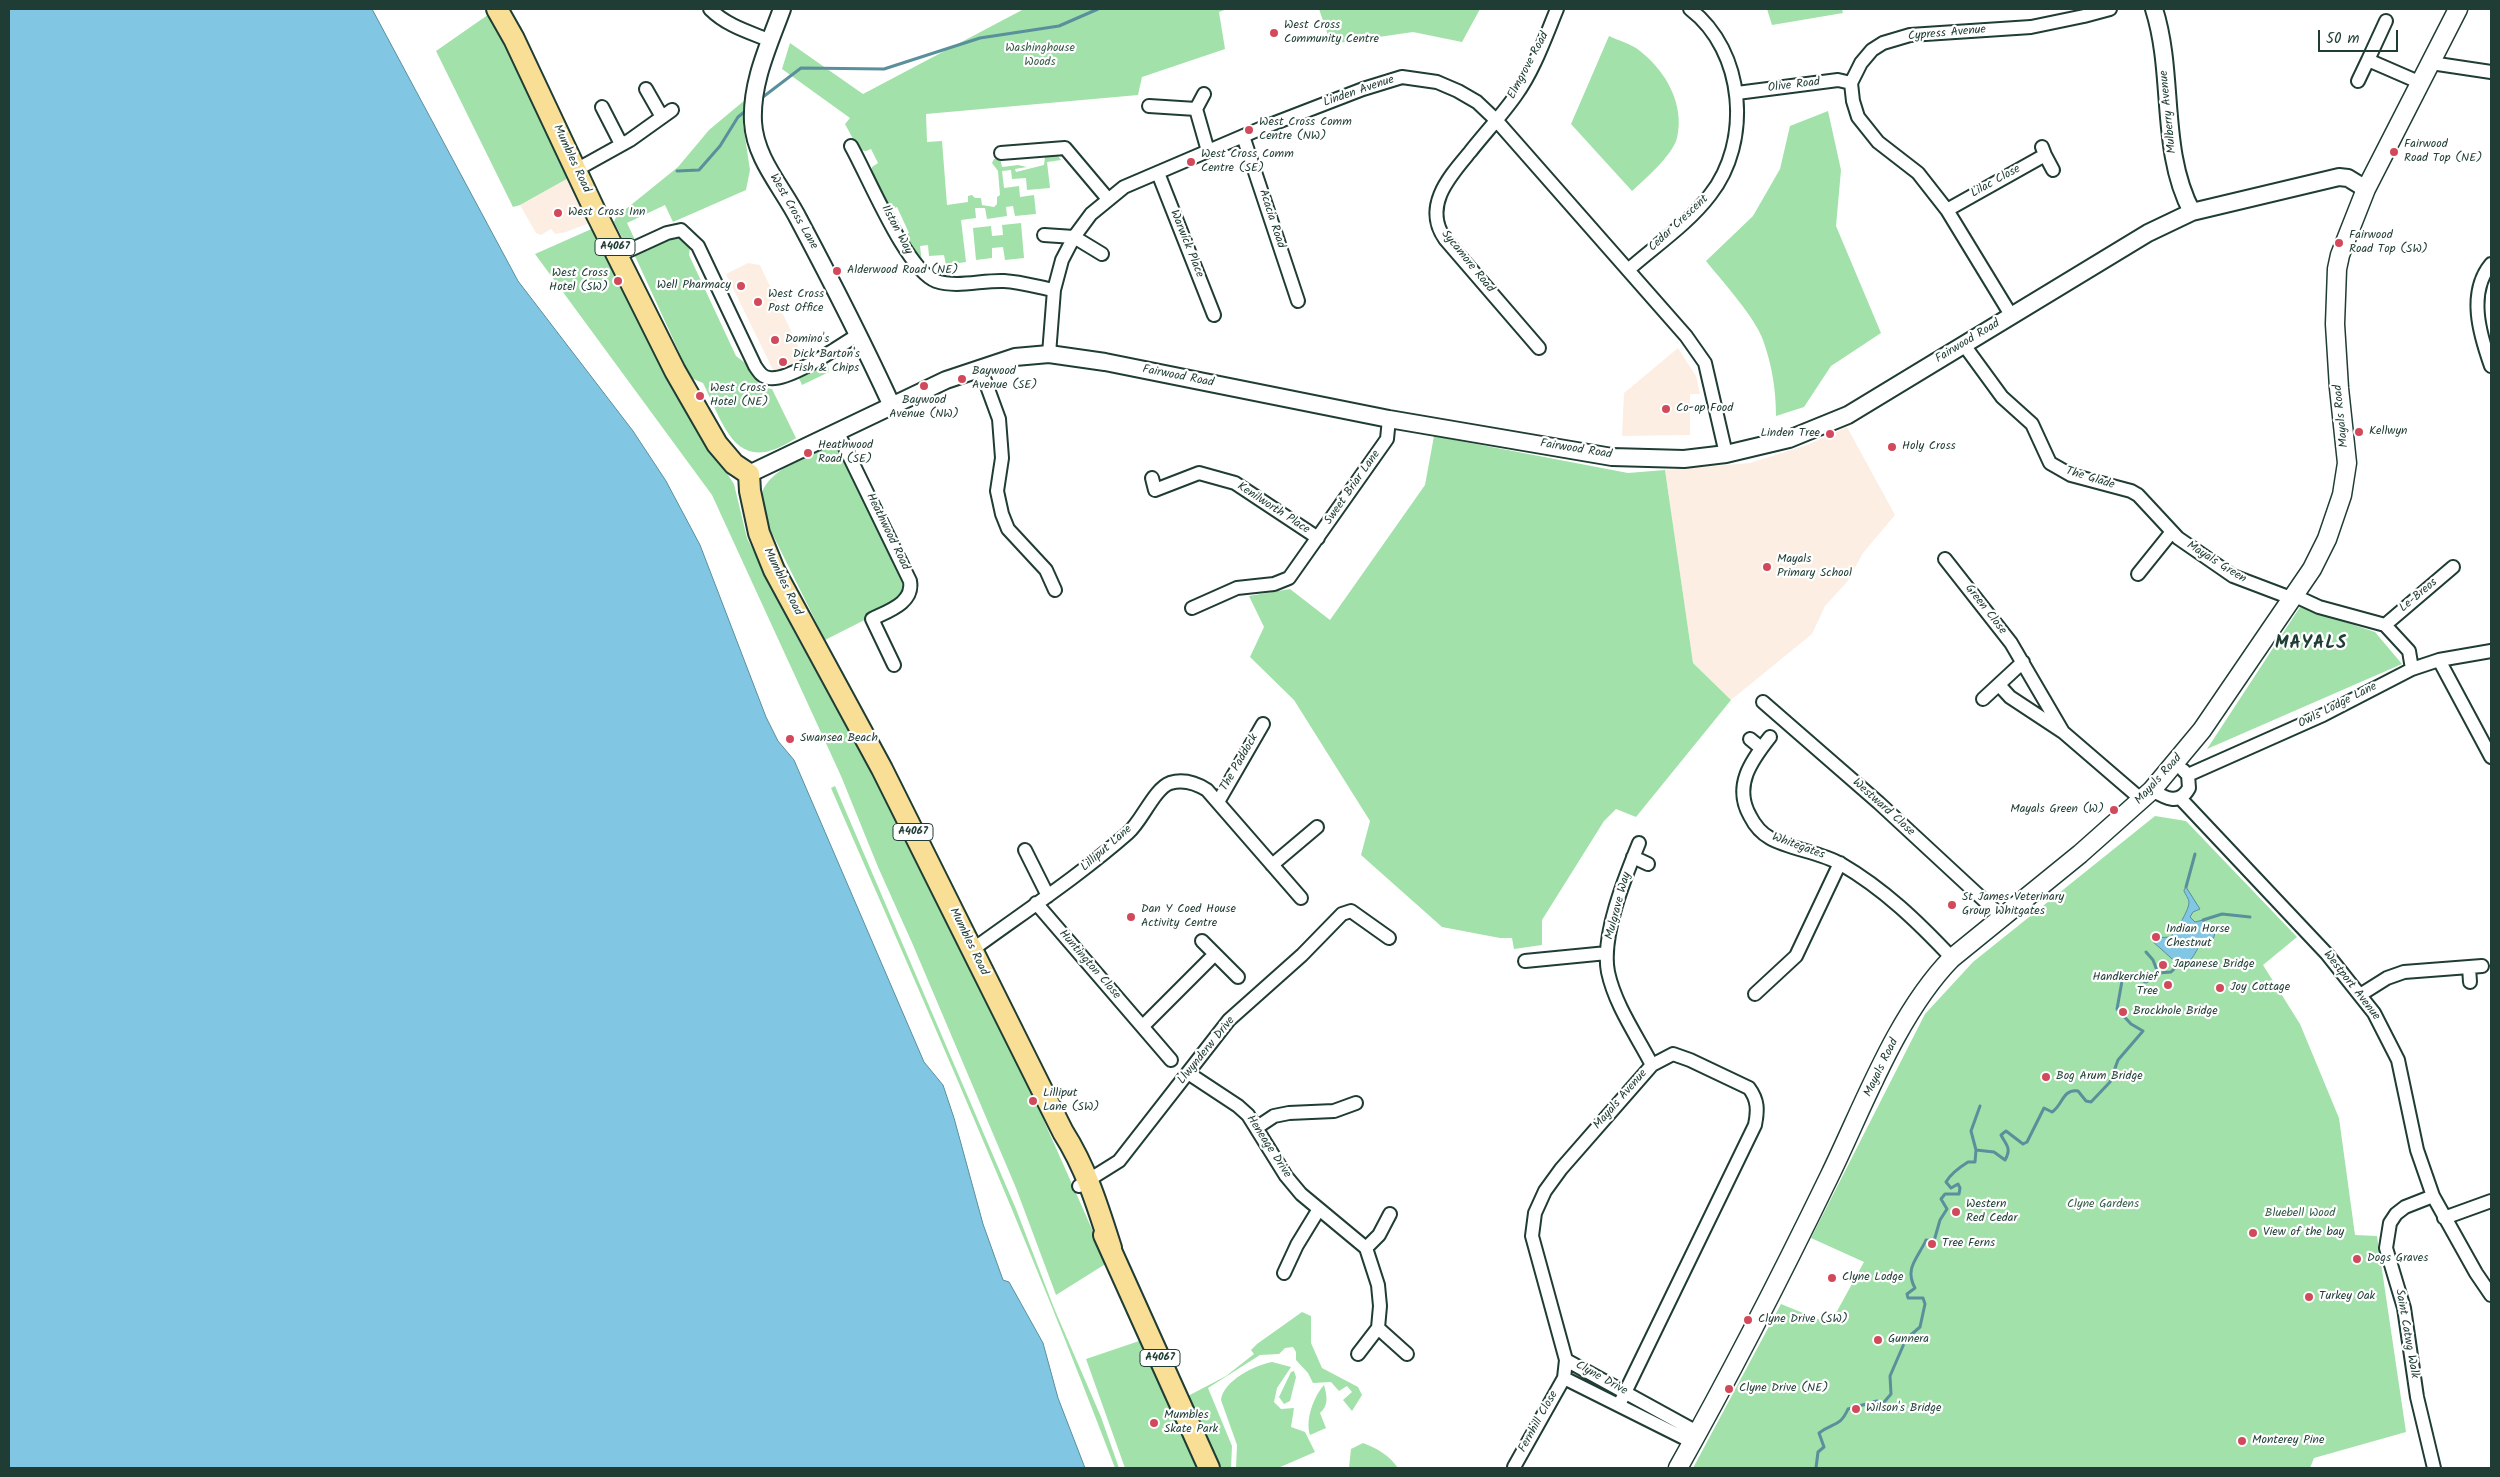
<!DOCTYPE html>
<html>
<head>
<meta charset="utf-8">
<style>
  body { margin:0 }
  #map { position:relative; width:2500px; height:1477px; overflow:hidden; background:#fff; font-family:Kalam,sans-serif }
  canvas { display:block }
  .frame { position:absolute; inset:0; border:10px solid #1f3d34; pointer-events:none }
  .scale { position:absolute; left:2318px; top:30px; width:80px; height:22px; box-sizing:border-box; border:2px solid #1f3d34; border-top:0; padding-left:6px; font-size:15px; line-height:18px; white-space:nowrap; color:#1f3d34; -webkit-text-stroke:4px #fff; paint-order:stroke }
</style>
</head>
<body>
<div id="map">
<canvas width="2500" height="1477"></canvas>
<div class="frame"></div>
<div class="scale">50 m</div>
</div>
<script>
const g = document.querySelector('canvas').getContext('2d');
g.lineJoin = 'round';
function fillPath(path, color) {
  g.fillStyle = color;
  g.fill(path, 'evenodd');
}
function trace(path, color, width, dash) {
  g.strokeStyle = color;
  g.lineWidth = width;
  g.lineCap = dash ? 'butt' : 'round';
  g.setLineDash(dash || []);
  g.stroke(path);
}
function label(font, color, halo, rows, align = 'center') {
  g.font = font + ' Kalam,sans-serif';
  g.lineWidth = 4.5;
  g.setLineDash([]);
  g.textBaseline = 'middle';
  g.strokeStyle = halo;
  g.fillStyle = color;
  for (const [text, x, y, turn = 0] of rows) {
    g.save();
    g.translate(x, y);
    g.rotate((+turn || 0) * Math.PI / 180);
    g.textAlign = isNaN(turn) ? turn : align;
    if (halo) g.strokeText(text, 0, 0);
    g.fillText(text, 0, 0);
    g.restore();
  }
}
fillPath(new Path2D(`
  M 572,176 L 595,221 L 566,232 L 555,234 L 551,229 L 541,235 L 536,233 L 520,205 Z
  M 748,263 L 760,265 L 805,361 L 776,376 L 726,274 Z
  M 1678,348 L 1696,376 L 1700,394 L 1690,394 L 1690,435 L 1622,436 L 1624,393 Z
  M 1847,427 L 1895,515 L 1863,553 L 1847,582 L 1825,606 L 1812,634 L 1731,700 L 1693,663 L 1665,470 L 1750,463 L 1807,445 Z`), '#fceee3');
fillPath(new Path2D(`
  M 1024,9 L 1227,9 L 1219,12 L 1225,49 L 1142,77 L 1138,95 L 926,114 L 927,142 L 942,141 L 947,205 L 968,202 L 968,196 L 972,195 L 975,198 L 981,198 L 982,205 L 994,207 L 997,204 L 997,197 L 1000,195 L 998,171 L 992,163 L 994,159 L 1000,158 L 1002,167 L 1018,165 L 1027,167 L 1015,169 L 1016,172 L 1044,165 L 1045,157 L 1058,156 L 1061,160 L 1047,162 L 1050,188 L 1027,190 L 1026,178 L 1012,179 L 1011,170 L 1002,171 L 1004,188 L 1019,186 L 1020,197 L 1034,195 L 1036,214 L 1015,216 L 1013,206 L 1006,207 L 1007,216 L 987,219 L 985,208 L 975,208 L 976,218 L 961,220 L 966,262 L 946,265 L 944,255 L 929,256 L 928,245 L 920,246 L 922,263 L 902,239 L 903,234 L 909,233 L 897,207 L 889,211 L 870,174 L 872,167 L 878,163 L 871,149 L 866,151 L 859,150 L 845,124 L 850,118 L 782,69 L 790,43 L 863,94 Z
  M 1319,9 L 1480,9 L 1462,42 L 1413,32 L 1331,44 Z
  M 1767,9 L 1842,9 L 1843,13 L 1772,25 Z
  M 492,12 L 572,176 L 520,205 L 513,207 L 436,51 Z
  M 1609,36 C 1619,41 1632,44 1640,51 C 1666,71 1685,105 1677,138 C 1672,156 1645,179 1632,191 L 1571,124 Z
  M 745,100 L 743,124 L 750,170 L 746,190 L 673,222 L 665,205 L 627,223 L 635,240 L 626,245 L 614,222 L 616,217 L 678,167 L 709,130 Z
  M 1828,111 L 1841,170 L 1836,226 L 1881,333 L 1831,366 L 1804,407 L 1776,416 C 1776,390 1772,365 1763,340 C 1755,317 1722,281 1706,261 L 1753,216 L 1780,169 L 1790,126 Z
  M 1021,223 L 1024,258 L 1005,260 L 1003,247 L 992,248 L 992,258 L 976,260 L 973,228 L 991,226 L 992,236 L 1003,235 L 1002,225 Z
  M 596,227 L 709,446 L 734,484 L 747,538 L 794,632 L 870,770 L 997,1015 L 1107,1263 L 1056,1295 L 1016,1188 L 913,945 L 878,867 L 841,776 L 712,495 L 535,254 Z
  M 680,238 L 690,247 L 689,255 L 736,356 L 744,362 L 761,387 L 772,389 L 796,438 C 736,478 725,427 703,383 L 691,378 L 635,256 L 671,239 Z
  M 828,364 L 829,372 L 802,385 L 799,378 Z
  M 1434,436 L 1628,473 L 1665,470 L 1693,663 L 1731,700 L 1636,817 L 1616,809 L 1604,821 L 1542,920 L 1542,945 L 1514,949 L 1512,938 L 1500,938 L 1442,927 L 1361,855 L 1370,821 L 1294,700 L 1250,657 L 1264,627 L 1249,596 L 1290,589 L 1330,620 L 1425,485 Z
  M 834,441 L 906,582 L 902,601 L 825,640 L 764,517 C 763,510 761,500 762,493 C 769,469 813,453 834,441 Z
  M 2300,607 L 2375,632 L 2402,664 L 2207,749 Z
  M 835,786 L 1016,1209 L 1054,1308 L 1101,1417 L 1119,1468 L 1115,1468 C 1028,1238 929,1013 831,788 Z
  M 2155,816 L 2186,821 L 2297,937 L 2263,965 L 2300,1024 L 2339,1118 L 2355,1235 L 2377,1236 L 2406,1432 L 2314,1458 L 2310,1468 L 1693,1468 L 1781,1304 L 1830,1324 L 1864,1262 L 1811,1238 L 1925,1014 L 1973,962 Z
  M 1302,1312 L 1311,1316 L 1311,1343 L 1322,1368 L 1358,1387 L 1362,1395 L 1352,1411 L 1343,1400 L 1352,1392 L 1347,1386 L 1339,1391 L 1331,1382 L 1313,1383 L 1308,1373 L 1296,1360 L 1296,1352 L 1293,1347 L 1285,1348 L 1279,1354 L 1260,1355 L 1208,1388 L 1232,1446 L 1231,1468 L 1220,1468 L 1188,1396 L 1226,1376 L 1254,1354 L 1251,1350 L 1257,1344 Z
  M 1148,1338 L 1199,1468 L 1125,1468 L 1086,1359 Z
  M 1272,1362 L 1291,1367 L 1277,1388 L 1274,1402 L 1281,1409 L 1294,1408 L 1291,1427 L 1305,1432 L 1315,1452 L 1278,1468 L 1236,1468 L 1237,1445 L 1221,1400 C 1223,1381 1255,1365 1272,1362 Z
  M 1294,1371 L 1296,1377 L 1290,1401 L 1284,1404 L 1279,1397 L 1291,1372 Z
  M 1324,1385 C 1327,1396 1329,1405 1320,1413 L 1326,1428 L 1310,1435 C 1305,1420 1314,1396 1324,1385 Z
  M 1363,1443 C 1378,1449 1389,1455 1398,1468 L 1349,1468 L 1351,1449 Z`), '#a2e1a9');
const water = new Path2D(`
  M 9,9 L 372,9 L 518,281 L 633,431 L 666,481 L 700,545 L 766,717 L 778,741 L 794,760 L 924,1062 L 943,1085 L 954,1118 L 983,1224 L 1003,1280 L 1009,1282 L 1043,1343 L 1058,1398 L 1085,1468 L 9,1468 Z
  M 2186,887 L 2200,909 L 2193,912 L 2190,917 L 2195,922 L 2203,920 L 2210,931 L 2215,933 L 2213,940 C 2195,937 2198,963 2180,966 L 2151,940 L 2153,938 L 2170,937 C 2176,932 2190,908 2189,902 C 2189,899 2185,894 2184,891 Z`);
fillPath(water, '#81c6e2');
trace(water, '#5a8f9c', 1);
trace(new Path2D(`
  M 759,100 L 801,68 L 884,69 L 980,38 L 1059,26 L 1098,9
  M 677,171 L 699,170 L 720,146 L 738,117 L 748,109
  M 2186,887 L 2195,854
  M 2203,920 L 2222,914 L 2250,917
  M 2146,952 L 2153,960 L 2158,973 L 2171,972 L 2179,964
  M 1980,1106 L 1971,1131 L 1976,1150 L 1994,1152 L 2005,1160 C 2012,1148 2006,1145 2001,1135 L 2006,1131 L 2023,1144 L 2027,1142 L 2044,1108 L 2052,1112 C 2063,1105 2062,1089 2078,1091 L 2086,1101 L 2091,1102 L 2110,1082 L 2118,1060 L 2143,1031 L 2131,1024 L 2117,1009 L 2122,981 L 2126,976 L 2146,982 L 2158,973
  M 1816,1468 L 1818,1452 L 1824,1447 L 1819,1433 C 1834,1422 1840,1427 1848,1409 L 1877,1401 L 1879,1408 L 1891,1394 L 1890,1376 L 1906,1339 L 1920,1327 L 1925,1304 L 1923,1298 L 1908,1298 L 1907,1294 L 1915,1288 C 1904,1268 1918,1258 1926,1240 L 1934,1241 L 1940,1220 L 1947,1209 L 1941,1199 L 1945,1194 L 1959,1194 L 1960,1188 L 1958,1184 L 1951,1188 L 1946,1182 C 1950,1175 1960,1167 1968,1162 L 1975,1162 L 1976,1150`), '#5a8f9c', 3);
const minor = new Path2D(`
  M 710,9 C 727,26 749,32 771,41
  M 2386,21 L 2368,60 L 2421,83
  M 2431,63 L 2491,72
  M 2358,81 L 2368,60
  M 646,89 L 662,117
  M 1737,93 L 1838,80 L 1851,83
  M 1149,106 L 1196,109 L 1208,151
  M 602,107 L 621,144
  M 1196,109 L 1204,94
  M 1243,136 L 1298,301
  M 851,146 C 868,176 906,270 936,281 C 957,288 982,280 1004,281 C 1021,282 1038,287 1054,290
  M 1001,153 L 1065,148 L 1108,199
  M 2045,155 L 2053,170
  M 576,170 L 630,140 L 672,110
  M 1158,173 L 1214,315
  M 1947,210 L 2045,155 L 2042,147
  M 1044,235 L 1074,237 L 1102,254
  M 619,255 L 667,233 L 681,230 L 698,246 L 755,366 C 759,372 762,377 769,378 C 789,382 841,345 859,334
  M 2491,264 C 2467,293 2480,335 2491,366
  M 1628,270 C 1655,246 1688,224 1710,195 C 1752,142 1745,51 1690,9
  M 2011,315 L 1947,210 L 1918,173 L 1878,142 L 1858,117 L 1853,101 L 1851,83 L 1861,63 L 1872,50 L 1883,43 L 1910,35 L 2031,27 L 2084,16 L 2110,9
  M 1964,345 L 2002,397 L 2032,424 L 2050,463 L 2071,475 L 2131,491 L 2138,495 L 2178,538 L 2233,576 L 2291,598
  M 1539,348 L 1445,239 C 1422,206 1450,176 1470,152 C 1485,133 1502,115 1516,95 C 1534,70 1545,38 1557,9
  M 1049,354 L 1054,290 L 1062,260 L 1074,237 L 1091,214 L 1124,187 L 1262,128 L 1363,89 L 1402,77 L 1437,82 L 1458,91 L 1477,102 L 1496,120 L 1686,336 L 1705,363 L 1726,454
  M 980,367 L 999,419 L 1002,458 L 997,491 L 1002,514 L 1008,529 L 1046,570 L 1055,590
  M 837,431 L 910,581 C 914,603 888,611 872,619 L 894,665
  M 1152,478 L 1155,490 L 1199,473 L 1235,483 L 1318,538
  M 1945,559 L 2011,643 L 2063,732 L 2142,800
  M 2138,574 L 2171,533
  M 2293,595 L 2319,607 L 2385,625 L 2409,651 L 2412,669
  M 1192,608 L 1237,588 L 1274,584 L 1289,578 L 1387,439 L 1389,419
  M 2385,625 L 2453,567
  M 2439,660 L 2491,757
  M 1999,685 L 2010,697 L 2063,732
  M 1983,699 L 2023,662
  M 1763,702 L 1879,803 L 2001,916
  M 1770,737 C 1751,761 1733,786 1750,816 C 1754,824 1761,833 1770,838 C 1789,849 1820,852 1841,864 C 1884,889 1918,922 1952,958
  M 1750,739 L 1761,748
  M 2188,775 L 2323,715 L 2412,669 L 2439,660 L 2491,651
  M 2152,790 C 2165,798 2179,806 2189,788 L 2188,775 L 2183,770
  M 2180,798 L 2327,954 L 2374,1013 L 2398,1060 L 2417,1150 L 2433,1196 L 2476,1273 L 2491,1295
  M 1218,802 L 1263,724
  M 1639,843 C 1625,877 1601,936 1608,972 C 1615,1005 1637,1036 1652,1065
  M 1025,850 L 1048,896
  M 1633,857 L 1648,864
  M 1272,865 L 1317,827
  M 1036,903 L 1171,1060
  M 1202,941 L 1238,977
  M 972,950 C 1024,912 1079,876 1128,833 C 1142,821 1154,789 1170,783 C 1183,779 1196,783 1207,790 L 1301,898
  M 1525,961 L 1607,953
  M 2469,967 L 2482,966
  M 1755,994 L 1796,956 L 1840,863
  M 2360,995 L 2387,978 L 2404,972 L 2469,967 L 2470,982
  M 1143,1026 L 1215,954
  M 1188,1073 L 1238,1106 L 1248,1115 L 1286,1176 L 1301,1194 L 1366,1248 L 1378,1285 L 1380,1306 L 1378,1328 L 1407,1354
  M 1256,1128 L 1274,1116 L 1289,1113 L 1334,1111 L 1356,1103
  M 1079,1186 L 1119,1161 L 1229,1020 L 1302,955 L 1342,914 L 1351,911 L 1389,938
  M 2433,1196 L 2405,1207 L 2396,1214 L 2390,1223 L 2386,1248 L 2404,1308 L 2417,1397 L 2434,1468
  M 2444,1218 L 2491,1201
  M 1366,1248 L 1379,1235 L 1390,1214
  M 1284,1273 L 1297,1245 L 1319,1209
  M 1358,1354 L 1378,1328
  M 1566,1360 L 1697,1432
  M 1564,1378 L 1692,1442
  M 1514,1467 L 1564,1378 L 1566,1360 L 1532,1236 L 1535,1213 L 1545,1191 L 1561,1169 L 1652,1065 L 1673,1054 L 1690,1060 L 1749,1088 C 1758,1100 1758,1110 1755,1125 L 1619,1405`);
const tertiary = new Path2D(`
  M 782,9 C 769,45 751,82 753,122 C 755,159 783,188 799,220 C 832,282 863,343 892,406
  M 2154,9 C 2175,75 2159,150 2192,212
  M 749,474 L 946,380 L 1015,357 L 1049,354 L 1105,362 L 1389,419 L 1612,457 L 1684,459 L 1726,454 L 1789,439 L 1848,415 L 2148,233 L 2192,212 L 2339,177 L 2348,178 L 2366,189`);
const secondary = new Path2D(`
  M 1678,1468 C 1732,1372 1782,1274 1830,1175 C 1864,1105 1897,1014 1952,958 L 2080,854 L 2152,790 L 2202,730 L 2312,569 L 2327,539 L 2342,495 L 2347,463 L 2339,388 L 2335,324 L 2337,269 L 2340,255 L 2366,189 L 2458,9`);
const primary = new Path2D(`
  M 497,9 L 514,39 L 595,211 L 675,371 L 717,444 L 734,464 L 749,474 L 750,491 L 759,533 L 774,570 L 882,769 L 1063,1132 C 1086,1168 1098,1207 1111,1248
  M 1104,1235 L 1209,1468`);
trace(minor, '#1f3d34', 16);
trace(tertiary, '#1f3d34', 20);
trace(secondary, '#1f3d34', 21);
trace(primary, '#1f3d34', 24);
trace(minor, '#fff', 12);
trace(tertiary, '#fff', 16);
trace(secondary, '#fff', 18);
trace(primary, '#f9df96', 20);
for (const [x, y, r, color] of [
  [1274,33,5,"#d1495b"],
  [1249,130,5,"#d1495b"],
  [2394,152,5,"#d1495b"],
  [1191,162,5,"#d1495b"],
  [558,213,5,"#d1495b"],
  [2339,243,5,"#d1495b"],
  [837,271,5,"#d1495b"],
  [618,281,5,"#d1495b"],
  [741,286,5,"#d1495b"],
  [758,302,5,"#d1495b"],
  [775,340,5,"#d1495b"],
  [783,362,5,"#d1495b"],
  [962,379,5,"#d1495b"],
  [924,386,5,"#d1495b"],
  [700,396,5,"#d1495b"],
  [1666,409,5,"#d1495b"],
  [2359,432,5,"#d1495b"],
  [1830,434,5,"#d1495b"],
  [1892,447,5,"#d1495b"],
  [808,453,5,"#d1495b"],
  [1767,567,5,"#d1495b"],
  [790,739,5,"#d1495b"],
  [2114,810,5,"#d1495b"],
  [1952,905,5,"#d1495b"],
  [1131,917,5,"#d1495b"],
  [2156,937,5,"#d1495b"],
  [2163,965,5,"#d1495b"],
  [2168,985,5,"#d1495b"],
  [2220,988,5,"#d1495b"],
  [2123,1012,5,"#d1495b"],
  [2046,1077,5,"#d1495b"],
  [1033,1101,5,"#d1495b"],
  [1956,1212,5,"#d1495b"],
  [2253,1233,5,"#d1495b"],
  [1932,1244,5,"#d1495b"],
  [2357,1259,5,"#d1495b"],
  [1832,1278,5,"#d1495b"],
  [2309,1297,5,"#d1495b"],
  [1748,1320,5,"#d1495b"],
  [1878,1340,5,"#d1495b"],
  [1729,1389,5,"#d1495b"],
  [1856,1409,5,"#d1495b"],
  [1154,1423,5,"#d1495b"],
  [2242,1441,5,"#d1495b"]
]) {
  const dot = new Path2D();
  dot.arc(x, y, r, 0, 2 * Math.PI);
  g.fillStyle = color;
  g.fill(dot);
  trace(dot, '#fff', 2);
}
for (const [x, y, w] of [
  [615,247,40],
  [913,832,40],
  [1160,1358,40]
]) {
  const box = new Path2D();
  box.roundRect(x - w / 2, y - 8.5, w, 17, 4);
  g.fillStyle = '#fff';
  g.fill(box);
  trace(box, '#1f3d34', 1);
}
label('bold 11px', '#1f3d34', null, [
  ["A4067",615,247],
  ["A4067",913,832],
  ["A4067",1160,1358]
]);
label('12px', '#1f3d34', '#fff', [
  ["West Cross",1284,26],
  ["Community Centre",1284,40],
  ["West Cross Comm",1259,123],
  ["Centre (NW)",1259,137],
  ["Fairwood",2404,145],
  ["Road Top (NE)",2404,159],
  ["West Cross Comm",1201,155],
  ["Centre (SE)",1201,169],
  ["West Cross Inn",568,213],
  ["Fairwood",2349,236],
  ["Road Top (SW)",2349,250],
  ["Alderwood Road (NE)",847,271],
  ["West Cross",608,274,"right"],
  ["Hotel (SW)",608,288,"right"],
  ["Well Pharmacy",731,286,"right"],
  ["West Cross",768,295],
  ["Post Office",768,309],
  ["Domino's",785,340],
  ["Dick Barton's",793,355],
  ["Fish & Chips",793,369],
  ["Baywood",972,372],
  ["Avenue (SE)",972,386],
  ["West Cross",710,389],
  ["Hotel (NE)",710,403],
  ["Baywood",924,401,"center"],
  ["Avenue (NW)",924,415,"center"],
  ["Co-op Food",1676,409],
  ["Kellwyn",2369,432],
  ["Linden Tree",1820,434,"right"],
  ["Heathwood",818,446],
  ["Road (SE)",818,460],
  ["Holy Cross",1902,447],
  ["Mayals",1777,560],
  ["Primary School",1777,574],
  ["Swansea Beach",800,739],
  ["Mayals Green (W)",2104,810,"right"],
  ["St James Veterinary",1962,898],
  ["Group Whitgates",1962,912],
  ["Dan Y Coed House",1141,910],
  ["Activity Centre",1141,924],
  ["Indian Horse",2166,930],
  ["Chestnut",2166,944],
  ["Japanese Bridge",2173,965],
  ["Handkerchief",2158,978,"right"],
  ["Tree",2158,992,"right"],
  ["Joy Cottage",2230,988],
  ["Brockhole Bridge",2133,1012],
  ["Bog Arum Bridge",2056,1077],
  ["Lilliput",1043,1094],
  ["Lane (SW)",1043,1108],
  ["Western",1966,1205],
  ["Red Cedar",1966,1219],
  ["View of the bay",2263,1233],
  ["Tree Ferns",1942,1244],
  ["Dogs Graves",2367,1259],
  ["Clyne Lodge",1842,1278],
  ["Turkey Oak",2319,1297],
  ["Clyne Drive (SW)",1758,1320],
  ["Gunnera",1888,1340],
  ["Clyne Drive (NE)",1739,1389],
  ["Wilson's Bridge",1866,1409],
  ["Mumbles",1164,1416],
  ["Skate Park",1164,1430],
  ["Monterey Pine",2252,1441]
], 'left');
label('12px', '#1f3d34', '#fff', [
  ["Cypress Avenue",1947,34,-5],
  ["Elmgrove Road",1529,66,-62],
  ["Olive Road",1794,86,-7],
  ["Linden Avenue",1359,92,-19],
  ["Mulberry Avenue",2169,112,-96],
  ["Mumbles Road",571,159,65],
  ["Lilac Close",1996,182,-29],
  ["West Cross Lane",793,212,60],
  ["Acacia Road",1271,219,72],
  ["Cedar Crescent",1679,224,-43],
  ["Ilston Way",896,230,62],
  ["Warwick Place",1186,244,68],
  ["Sycamore Road",1467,262,51],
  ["Fairwood Road",1968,342,-31],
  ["Fairwood Road",1178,377,11],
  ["Mayals Road",2342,416,-96],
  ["Fairwood Road",1576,450,9],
  ["The Glade",2090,479,17],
  ["Sweet Briar Lane",1353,488,-55],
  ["Kenilworth Place",1273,509,33],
  ["Heathwood Road",887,532,64],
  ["Mayals Green",2216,563,32],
  ["Mumbles Road",782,582,64],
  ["Le-Breos",2419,596,-40],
  ["Green Close",1985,610,52],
  ["Owls Lodge Lane",2338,706,-27],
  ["The Paddock",1240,763,-60],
  ["Mayals Road",2159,780,-48],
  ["Westward Close",1883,808,42],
  ["Whitegates",1798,847,20],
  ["Lilliput Lane",1107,849,-41],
  ["Mulgrave Way",1619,906,-75],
  ["Mumbles Road",968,942,64],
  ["Huntington Close",1089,965,49],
  ["Westport Avenue",2351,986,52],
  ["Llwynderw Drive",1207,1051,-51],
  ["Mayals Road",1882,1068,-64],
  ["Mayals Avenue",1621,1100,-49],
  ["Heneage Drive",1268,1147,57],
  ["Saint Catwg Walk",2406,1334,80],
  ["Clyne Drive",1601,1379,29],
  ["Fernhill Close",1539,1422,-61]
]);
label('12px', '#395e4b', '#fff', [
  ["Washinghouse",1040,49],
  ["Woods",1040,63],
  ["Clyne Gardens",2103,1205],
  ["Bluebell Wood",2300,1214]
]);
g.letterSpacing = '1px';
label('bold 18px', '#1f3d34', '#fff', [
  ["MAYALS",2311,645]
]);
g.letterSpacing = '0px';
</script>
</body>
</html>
